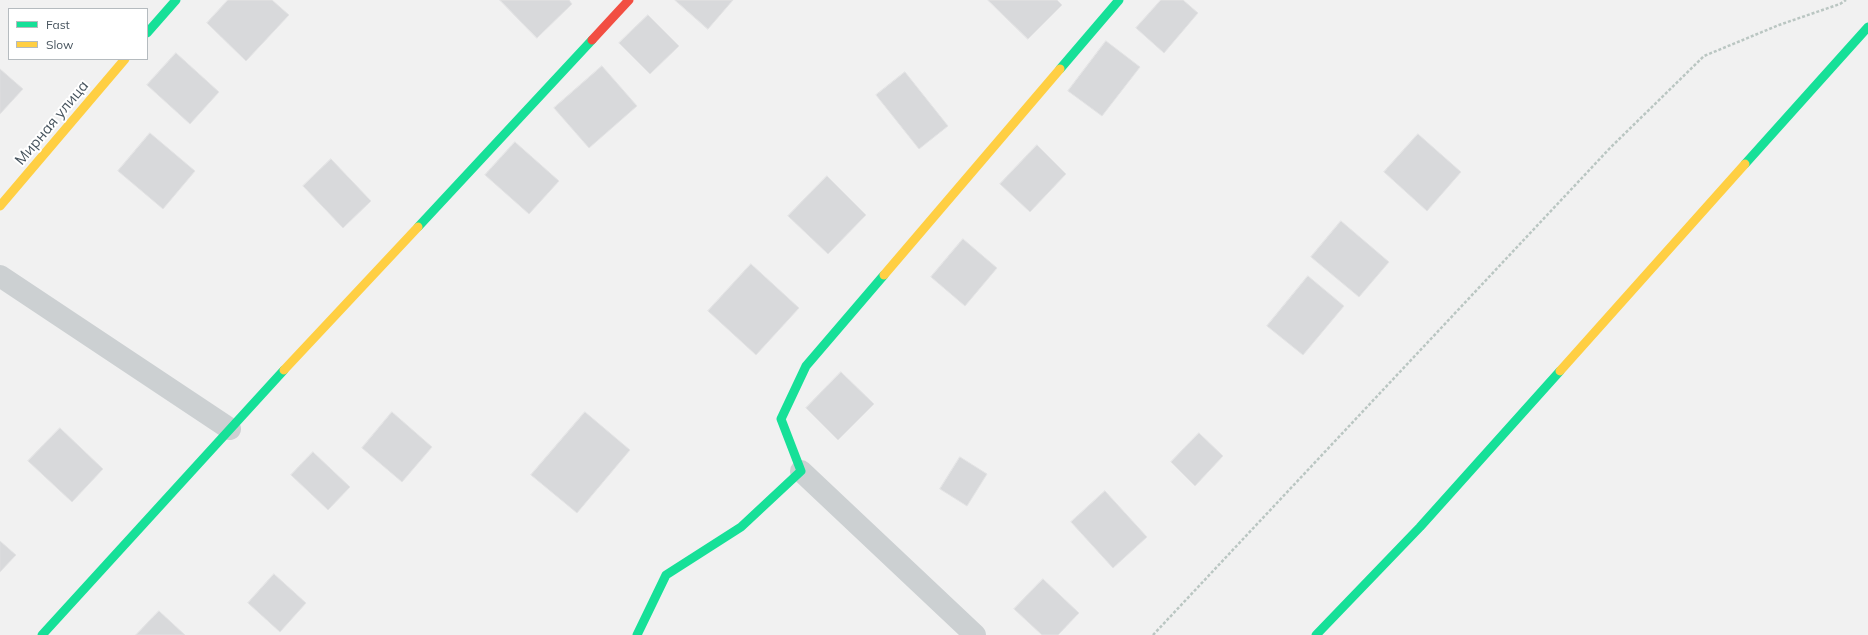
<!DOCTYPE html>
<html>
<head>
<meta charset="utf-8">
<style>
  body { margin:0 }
  #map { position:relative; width:1868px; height:635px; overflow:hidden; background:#f1f1f1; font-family:Mulish,sans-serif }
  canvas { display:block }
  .legend { position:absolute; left:8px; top:8px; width:140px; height:52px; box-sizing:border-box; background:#fff; border:1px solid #b5bbbf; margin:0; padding:5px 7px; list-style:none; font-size:12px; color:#47545e }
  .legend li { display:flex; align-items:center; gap:8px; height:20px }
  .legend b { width:20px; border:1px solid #b5bbbf }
</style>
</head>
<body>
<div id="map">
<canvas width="1868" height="635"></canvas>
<ul class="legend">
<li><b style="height:5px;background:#16e098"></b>Fast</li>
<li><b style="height:5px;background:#ffcf43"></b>Slow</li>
</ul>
</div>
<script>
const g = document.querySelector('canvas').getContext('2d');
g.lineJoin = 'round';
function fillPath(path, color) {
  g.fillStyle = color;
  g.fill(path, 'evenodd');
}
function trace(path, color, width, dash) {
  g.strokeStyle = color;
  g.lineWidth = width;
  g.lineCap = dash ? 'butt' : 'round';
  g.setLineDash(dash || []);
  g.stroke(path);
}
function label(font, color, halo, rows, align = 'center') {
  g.font = font + ' Mulish,sans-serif';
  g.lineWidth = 4;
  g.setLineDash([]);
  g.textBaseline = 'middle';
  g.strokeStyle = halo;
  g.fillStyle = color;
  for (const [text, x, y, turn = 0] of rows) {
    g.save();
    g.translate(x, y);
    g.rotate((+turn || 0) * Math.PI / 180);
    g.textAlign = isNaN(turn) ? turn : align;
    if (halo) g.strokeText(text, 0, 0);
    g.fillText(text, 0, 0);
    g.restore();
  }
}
const building = new Path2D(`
  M 228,0 L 272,0 L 289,15 L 246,61 L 207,23 Z
  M 500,0 L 569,0 L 572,4 L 537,38 Z
  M 675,0 L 733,0 L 708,29 Z
  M 988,0 L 1057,0 L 1062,5 L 1028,39 Z
  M 1161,0 L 1183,0 L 1198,13 L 1164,53 L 1136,28 Z
  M 648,15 L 679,46 L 650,74 L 619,43 Z
  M 1106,41 L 1140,67 L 1102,116 L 1068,91 Z
  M 176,53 L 219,92 L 190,124 L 147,85 Z
  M 602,66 L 637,106 L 589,148 L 554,108 Z
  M 0,69 L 23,89 L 0,114 Z
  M 905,72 L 948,126 L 919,149 L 876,95 Z
  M 150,133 L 195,171 L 163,209 L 118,171 Z
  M 1418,134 L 1461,172 L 1427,211 L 1384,172 Z
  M 515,142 L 559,181 L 529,214 L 485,175 Z
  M 1037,145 L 1066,174 L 1030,212 L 1000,184 Z
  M 331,159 L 371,201 L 343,228 L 303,186 Z
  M 827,176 L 866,215 L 828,254 L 788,216 Z
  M 1341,221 L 1389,262 L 1359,297 L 1311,257 Z
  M 963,239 L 997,268 L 965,306 L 931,277 Z
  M 751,264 L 799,308 L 756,355 L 708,311 Z
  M 1308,276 L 1344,306 L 1303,355 L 1267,326 Z
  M 841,372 L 874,404 L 838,440 L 806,408 Z
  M 392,412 L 432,447 L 402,482 L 362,448 Z
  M 585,412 L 630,450 L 577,513 L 531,475 Z
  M 60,428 L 103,469 L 72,502 L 28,461 Z
  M 1199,433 L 1223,456 L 1195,486 L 1171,462 Z
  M 313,452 L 350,487 L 328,510 L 291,475 Z
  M 960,457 L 987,474 L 967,506 L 940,489 Z
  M 1105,491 L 1147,537 L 1113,568 L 1071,522 Z
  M 0,541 L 16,555 L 0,572 Z
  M 274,574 L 306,603 L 280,632 L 248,603 Z
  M 1043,579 L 1079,613 L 1058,635 L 1042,635 L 1014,609 Z
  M 159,611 L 185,635 L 136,635 Z`);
fillPath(building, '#d8d9db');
trace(building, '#e3e3e4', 1);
trace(new Path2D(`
  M 1153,635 L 1610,148 L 1704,56 L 1779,25 L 1840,4 L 1846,0`), '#bac6c2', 2.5, [3, 2]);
trace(new Path2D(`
  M 0,276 L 230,429
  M 801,471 L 975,635`), '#ccd0d2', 22);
trace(new Path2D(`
  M 147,33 L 176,0
  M 1060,69 L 1119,0
  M 1745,164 L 1868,27
  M 418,227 L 592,40
  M 42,635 L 284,370
  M 637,635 L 666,575 L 741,527 L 801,471 L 781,419 L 806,366 L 884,275
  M 1316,635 L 1420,527 L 1560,371`), '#16e098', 9);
trace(new Path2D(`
  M 0,206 L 125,59
  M 884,275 L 1060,69
  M 284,370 L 418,227
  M 1560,371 L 1745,164`), '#ffcf43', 9);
trace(new Path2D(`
  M 592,40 L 629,0`), '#f24e42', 9);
label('15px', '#47545e', '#fff', [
  ["Мирная улица",52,123,-50]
]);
</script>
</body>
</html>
